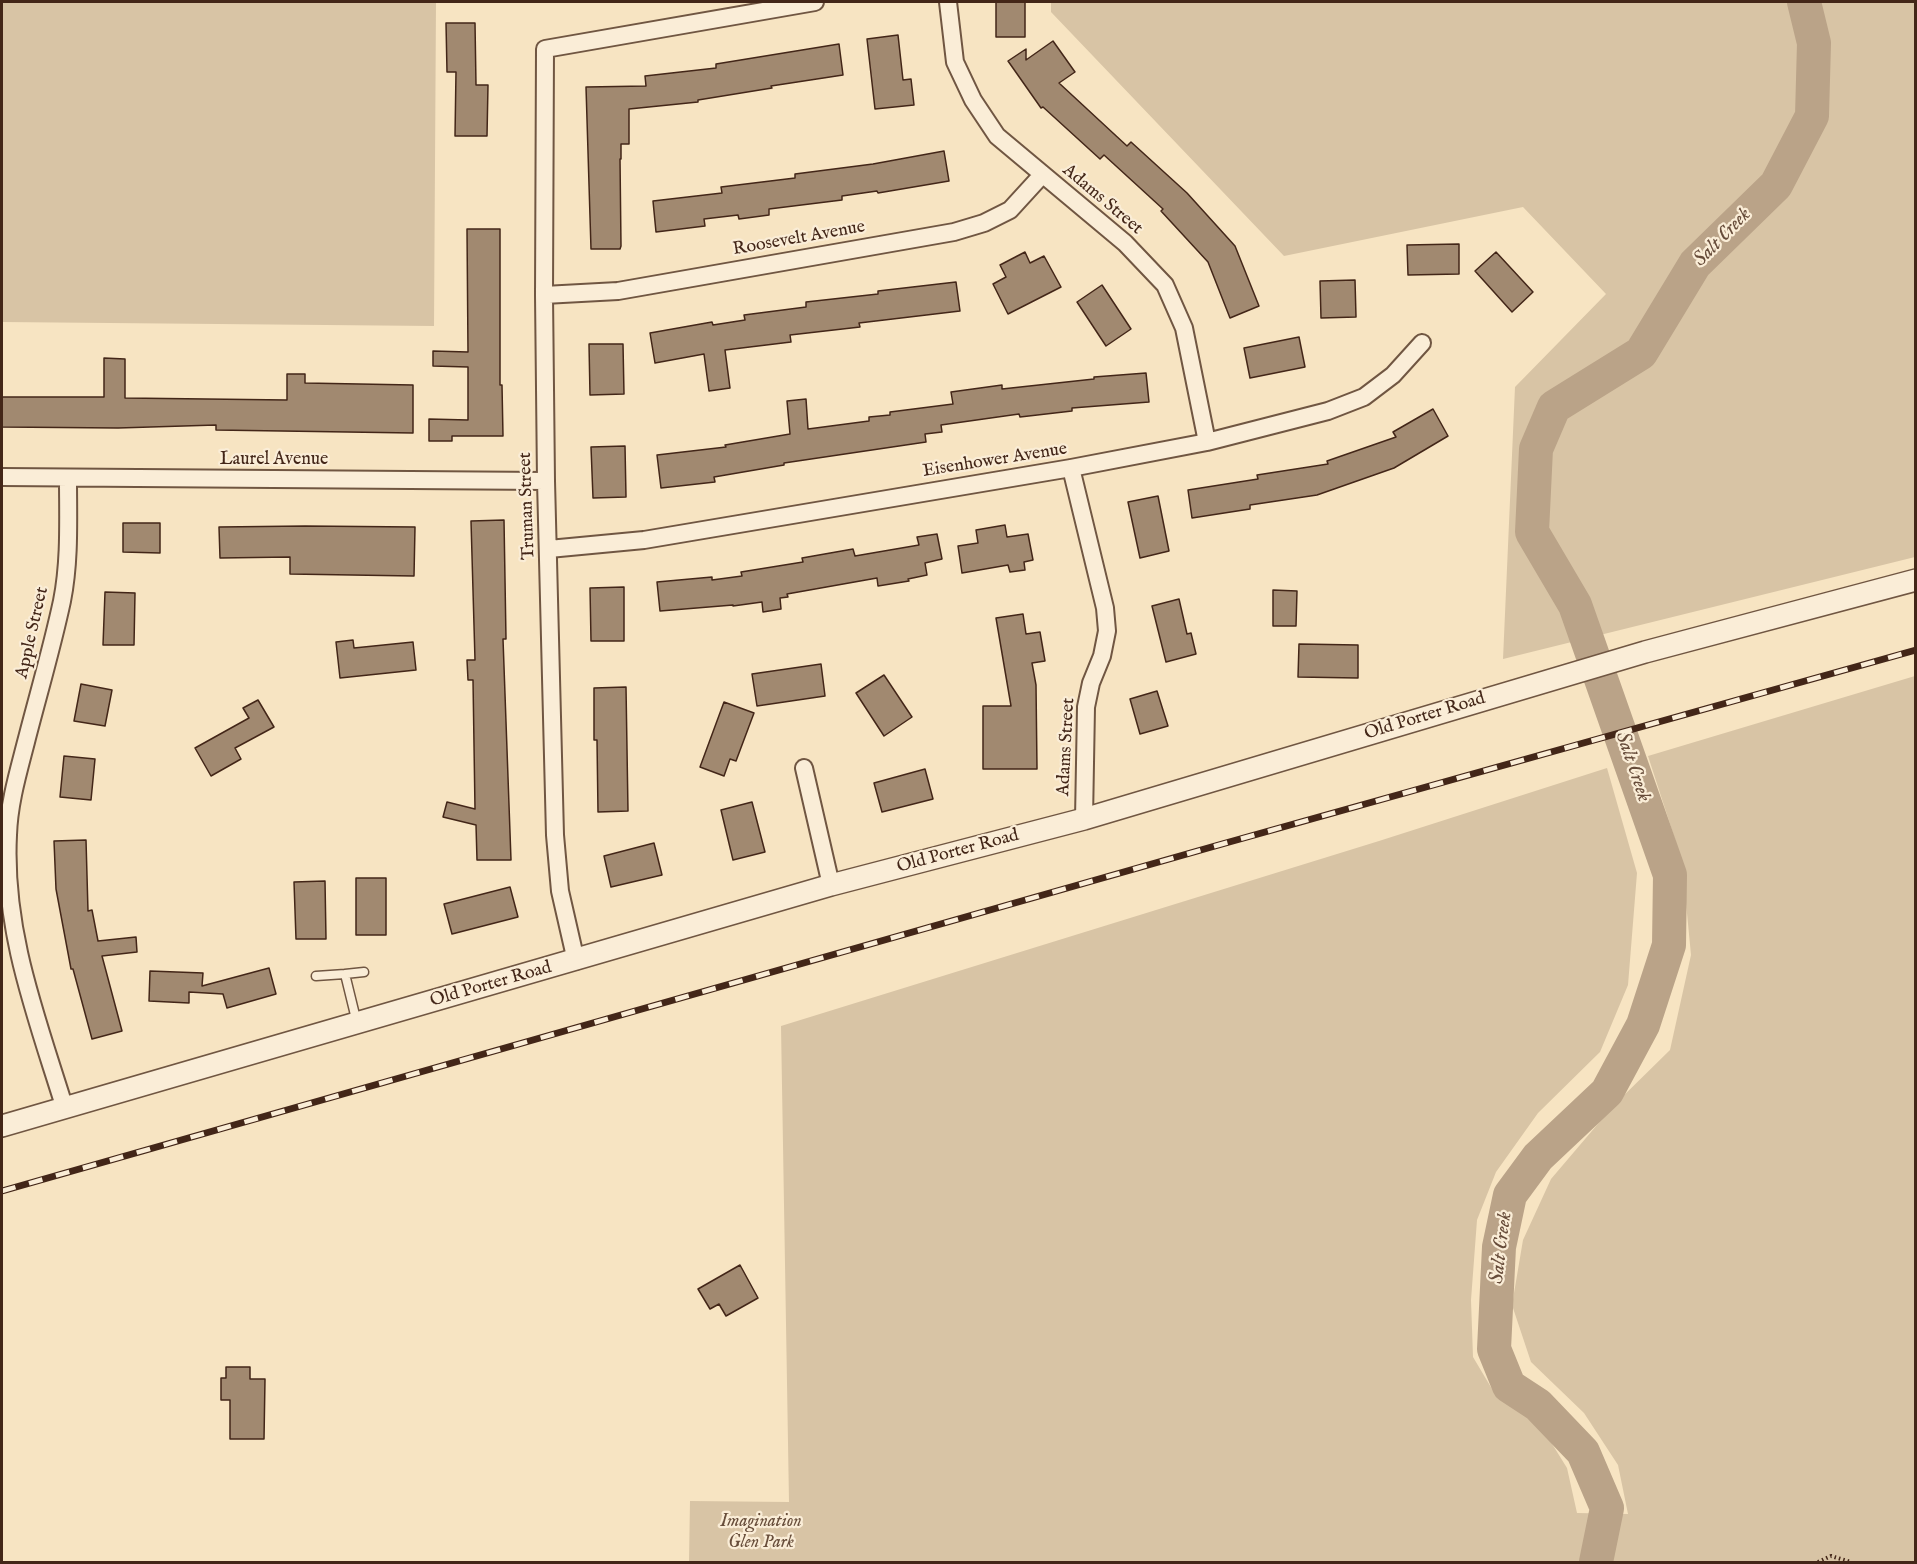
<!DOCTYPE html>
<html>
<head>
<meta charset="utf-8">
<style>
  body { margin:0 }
  #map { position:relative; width:1917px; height:1564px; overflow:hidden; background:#f7e4c2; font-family:"IM FELL English",serif }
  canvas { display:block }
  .frame { position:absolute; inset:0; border:3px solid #432618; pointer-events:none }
</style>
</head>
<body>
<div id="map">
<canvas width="1917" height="1564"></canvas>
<div class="frame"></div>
</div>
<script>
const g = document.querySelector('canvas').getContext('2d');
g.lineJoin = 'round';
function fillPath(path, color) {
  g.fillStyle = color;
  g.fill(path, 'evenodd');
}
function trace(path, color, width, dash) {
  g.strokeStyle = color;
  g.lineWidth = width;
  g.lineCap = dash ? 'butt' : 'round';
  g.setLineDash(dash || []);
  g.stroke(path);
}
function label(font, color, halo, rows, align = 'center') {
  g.font = font + ' "IM FELL English",serif';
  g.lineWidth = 4.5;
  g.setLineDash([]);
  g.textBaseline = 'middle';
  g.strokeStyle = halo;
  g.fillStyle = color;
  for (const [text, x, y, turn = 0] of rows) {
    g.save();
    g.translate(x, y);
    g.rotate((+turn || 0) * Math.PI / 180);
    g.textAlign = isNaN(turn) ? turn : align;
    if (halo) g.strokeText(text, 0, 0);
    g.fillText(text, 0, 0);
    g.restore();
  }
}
fillPath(new Path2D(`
  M 2,2 L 436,2 L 434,326 L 2,322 Z
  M 1051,2 L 1915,2 L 1915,557 L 1503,659 L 1515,387 L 1606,294 L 1523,207 L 1284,256 L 1051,12 Z
  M 1915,676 L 1915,1562 L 689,1562 L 690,1501 L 789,1502 L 781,1026 L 1379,841 L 1607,768 L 1637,873 L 1628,985 L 1600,1052 L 1538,1113 L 1496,1172 L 1477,1220 L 1471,1300 L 1473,1357 L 1495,1394 L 1541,1426 L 1567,1468 L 1577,1513 L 1628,1514 L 1618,1465 L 1584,1413 L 1531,1362 L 1512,1305 L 1523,1240 L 1551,1179 L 1614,1105 L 1670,1050 L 1691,955 L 1682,861 L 1648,756 Z`), '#d8c4a5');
trace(new Path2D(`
  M 1596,1562 L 1607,1508 L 1583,1452 L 1538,1405 L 1509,1386 L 1494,1349 L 1499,1247 L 1510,1195 L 1538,1157 L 1607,1092 L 1643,1025 L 1669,945 L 1670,875 L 1575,605 L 1532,532 L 1536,449 L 1554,407 L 1641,353 L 1695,264 L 1776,185 L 1812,116 L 1814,43 L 1804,2`), '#baa388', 34);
const building = new Path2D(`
  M 996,2 L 1025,2 L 1025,37 L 996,37 Z
  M 446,23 L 475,23 L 476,85 L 488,85 L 487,136 L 455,136 L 456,72 L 447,72 Z
  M 898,35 L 903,80 L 911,79 L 914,105 L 875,109 L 867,39 Z
  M 1053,41 L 1075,72 L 1059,83 L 1127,146 L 1131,142 L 1187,193 L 1235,246 L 1259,306 L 1230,318 L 1208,262 L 1161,211 L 1163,209 L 1104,155 L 1100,159 L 1043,107 L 1041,108 L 1008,61 L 1026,49 L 1026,60 Z
  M 839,44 L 843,75 L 771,86 L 772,88 L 698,100 L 698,102 L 629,109 L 629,144 L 621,144 L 621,159 L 620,159 L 621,246 L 620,249 L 591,249 L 586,87 L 646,86 L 645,76 L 716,68 L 716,64 Z
  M 944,151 L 949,181 L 878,193 L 877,191 L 842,196 L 842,200 L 769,209 L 769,215 L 739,219 L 738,215 L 704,219 L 705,226 L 656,232 L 653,201 L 722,193 L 721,187 L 795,178 L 795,174 L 873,164 Z
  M 467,229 L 500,229 L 500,385 L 502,385 L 503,436 L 452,436 L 452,441 L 429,441 L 429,419 L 468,420 L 468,367 L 433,366 L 433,351 L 468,352 Z
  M 1459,244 L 1459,274 L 1408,275 L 1407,245 Z
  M 1025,252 L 1030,263 L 1044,256 L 1061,287 L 1008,314 L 993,284 L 1006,277 L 1000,265 Z
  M 1496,252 L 1533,292 L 1512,312 L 1475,271 Z
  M 1355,280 L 1356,317 L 1321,318 L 1320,281 Z
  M 956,282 L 960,311 L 859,323 L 860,327 L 790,335 L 791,342 L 725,350 L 730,388 L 709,391 L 704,354 L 655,363 L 650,333 L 712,322 L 713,325 L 745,320 L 744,315 L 806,307 L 806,302 L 878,294 L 878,291 Z
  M 1102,285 L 1131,329 L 1106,346 L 1077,302 Z
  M 1299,337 L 1305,367 L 1250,378 L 1244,348 Z
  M 589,344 L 623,344 L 624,394 L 590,395 Z
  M 104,358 L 125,359 L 125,398 L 287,400 L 287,374 L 305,374 L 305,383 L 413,385 L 413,433 L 216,430 L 216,425 L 118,428 L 2,427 L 2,397 L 104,397 Z
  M 1146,373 L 1149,402 L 1072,408 L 1072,411 L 1020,417 L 1019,414 L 941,425 L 942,432 L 925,434 L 926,442 L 784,463 L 784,465 L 714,477 L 715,482 L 661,488 L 657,455 L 726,447 L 725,445 L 790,434 L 787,401 L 806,399 L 808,429 L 869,421 L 869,417 L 890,415 L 890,412 L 953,404 L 951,392 L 1002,385 L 1002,389 L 1094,379 L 1094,377 Z
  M 1433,409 L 1448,436 L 1394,468 L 1317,495 L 1250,505 L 1250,509 L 1192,518 L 1188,490 L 1258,479 L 1257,475 L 1328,464 L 1327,461 L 1396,437 L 1393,432 Z
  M 625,446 L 626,497 L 593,498 L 591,447 Z
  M 1158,496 L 1169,551 L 1140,558 L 1128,502 Z
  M 504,520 L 506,639 L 503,639 L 511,860 L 477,860 L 476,825 L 443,817 L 447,802 L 475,809 L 473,680 L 468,680 L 467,660 L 475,660 L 471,521 Z
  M 123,523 L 160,523 L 160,553 L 123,552 Z
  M 1005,525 L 1007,537 L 1028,534 L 1033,560 L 1024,562 L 1025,570 L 1010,572 L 1008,565 L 962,573 L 958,546 L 978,543 L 976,530 Z
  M 305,526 L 415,527 L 414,576 L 290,574 L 290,557 L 220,558 L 219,527 Z
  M 937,534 L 942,559 L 925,563 L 927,575 L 908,579 L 909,581 L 878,586 L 877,578 L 787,594 L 788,597 L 780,598 L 781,609 L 763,612 L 762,602 L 733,606 L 733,605 L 660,611 L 657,582 L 712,577 L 712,580 L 742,576 L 741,572 L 803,562 L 802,558 L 853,549 L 855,556 L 919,545 L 917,537 Z
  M 624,587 L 624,641 L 591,641 L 590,588 Z
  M 1273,590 L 1297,591 L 1296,626 L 1273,626 Z
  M 105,592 L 135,593 L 134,645 L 103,645 Z
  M 1179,599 L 1187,634 L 1191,633 L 1196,654 L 1166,662 L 1152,606 Z
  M 1023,614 L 1026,634 L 1040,632 L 1045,661 L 1032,663 L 1036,685 L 1037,769 L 983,769 L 983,706 L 1011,706 L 996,618 Z
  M 353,640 L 354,648 L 413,642 L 416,670 L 340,678 L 336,642 Z
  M 1299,644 L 1358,645 L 1358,678 L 1298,677 Z
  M 821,664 L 825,696 L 757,706 L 752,674 Z
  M 884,675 L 912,717 L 884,736 L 856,693 Z
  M 81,684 L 112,690 L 105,726 L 74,721 Z
  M 626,687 L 628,811 L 598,812 L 597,740 L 594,740 L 594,688 Z
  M 1157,691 L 1168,726 L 1140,734 L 1130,699 Z
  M 258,700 L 274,727 L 235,748 L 241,759 L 211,776 L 195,748 L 249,718 L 243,708 Z
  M 724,702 L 754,713 L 736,761 L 730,759 L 724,776 L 700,767 Z
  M 64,756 L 95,759 L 91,800 L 60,797 Z
  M 925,769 L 933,799 L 882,812 L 874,783 Z
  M 752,802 L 765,852 L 733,860 L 721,810 Z
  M 86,840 L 88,911 L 92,910 L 98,941 L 136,937 L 137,952 L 102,956 L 122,1031 L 92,1039 L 73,969 L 71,969 L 56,889 L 54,841 Z
  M 654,843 L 662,875 L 611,887 L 604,856 Z
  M 356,878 L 386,878 L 386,935 L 356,935 Z
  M 325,881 L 326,939 L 296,939 L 294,882 Z
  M 510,887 L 518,917 L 452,934 L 444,904 Z
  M 269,968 L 276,994 L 227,1008 L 223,994 L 189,992 L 189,1003 L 149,1001 L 150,971 L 203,973 L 202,986 Z
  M 740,1265 L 758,1298 L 726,1316 L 719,1304 L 710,1309 L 698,1289 Z
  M 226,1367 L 250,1367 L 250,1379 L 265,1379 L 264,1439 L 230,1439 L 230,1400 L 221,1400 L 221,1378 L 226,1378 Z`);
fillPath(building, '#a18970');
trace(building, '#432618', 1.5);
const service = new Path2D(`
  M 345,974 L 364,972
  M 316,976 L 345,974 L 357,1023`);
const minor = new Path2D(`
  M 948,2 L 955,62 L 973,100 L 997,136 L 1125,243 L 1165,285 L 1184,328 L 1207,442
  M 544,295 L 618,291 L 954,232 L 984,223 L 1010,210 L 1042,175
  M 1071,468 L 1105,608 L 1107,631 L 1102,656 L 1091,683 L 1086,707 L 1084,819
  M 2,477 L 546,481
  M 549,549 L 644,540 L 1071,468 L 1207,442 L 1328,411 L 1364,397 L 1393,375 L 1422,343
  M 804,768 L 831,885
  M 576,961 L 560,891 L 555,835 L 546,481 L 544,295 L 545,49 L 815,2
  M 65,1109 C 37,1018 3,932 8,835 C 9,803 18,773 26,742 C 38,695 52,648 62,601 C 70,561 68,519 68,478`);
const tertiary = new Path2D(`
  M 2,1126 L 831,885 L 1084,819 L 1645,652 L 1916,580`);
trace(service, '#705642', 11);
trace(minor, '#705642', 20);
trace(tertiary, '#705642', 24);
trace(new Path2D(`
  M 1818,1562 L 1831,1556 L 1851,1562`), '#432618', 4, [1.5, 3]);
trace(service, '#faedd7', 8);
trace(minor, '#faedd7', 16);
trace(tertiary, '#faedd7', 21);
const rail = new Path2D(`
  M 2,1191 L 1215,846 L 1916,650`);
trace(rail, '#432618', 7);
trace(rail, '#faedd7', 4.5, [14]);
label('18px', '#432618', '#faedd7', [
  ["Adams Street",1102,200,40],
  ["Roosevelt Avenue",799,239,-10],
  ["Laurel Avenue",274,460],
  ["Eisenhower Avenue",995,461,-9],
  ["Truman Street",528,506,-92],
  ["Apple Street",33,633,-77],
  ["Old Porter Road",1425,717,-17],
  ["Adams Street",1067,747,-87],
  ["Old Porter Road",958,852,-15],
  ["Old Porter Road",491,985,-16]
]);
label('italic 18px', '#684e3b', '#faedd7', [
  ["Imagination",761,1522],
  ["Glen Park",761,1543]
]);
label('italic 20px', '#674c3a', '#faedd7', [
  ["Salt Creek",1723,238,-46],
  ["Salt Creek",1632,767,71],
  ["Salt Creek",1502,1248,-83]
]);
</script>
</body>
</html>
